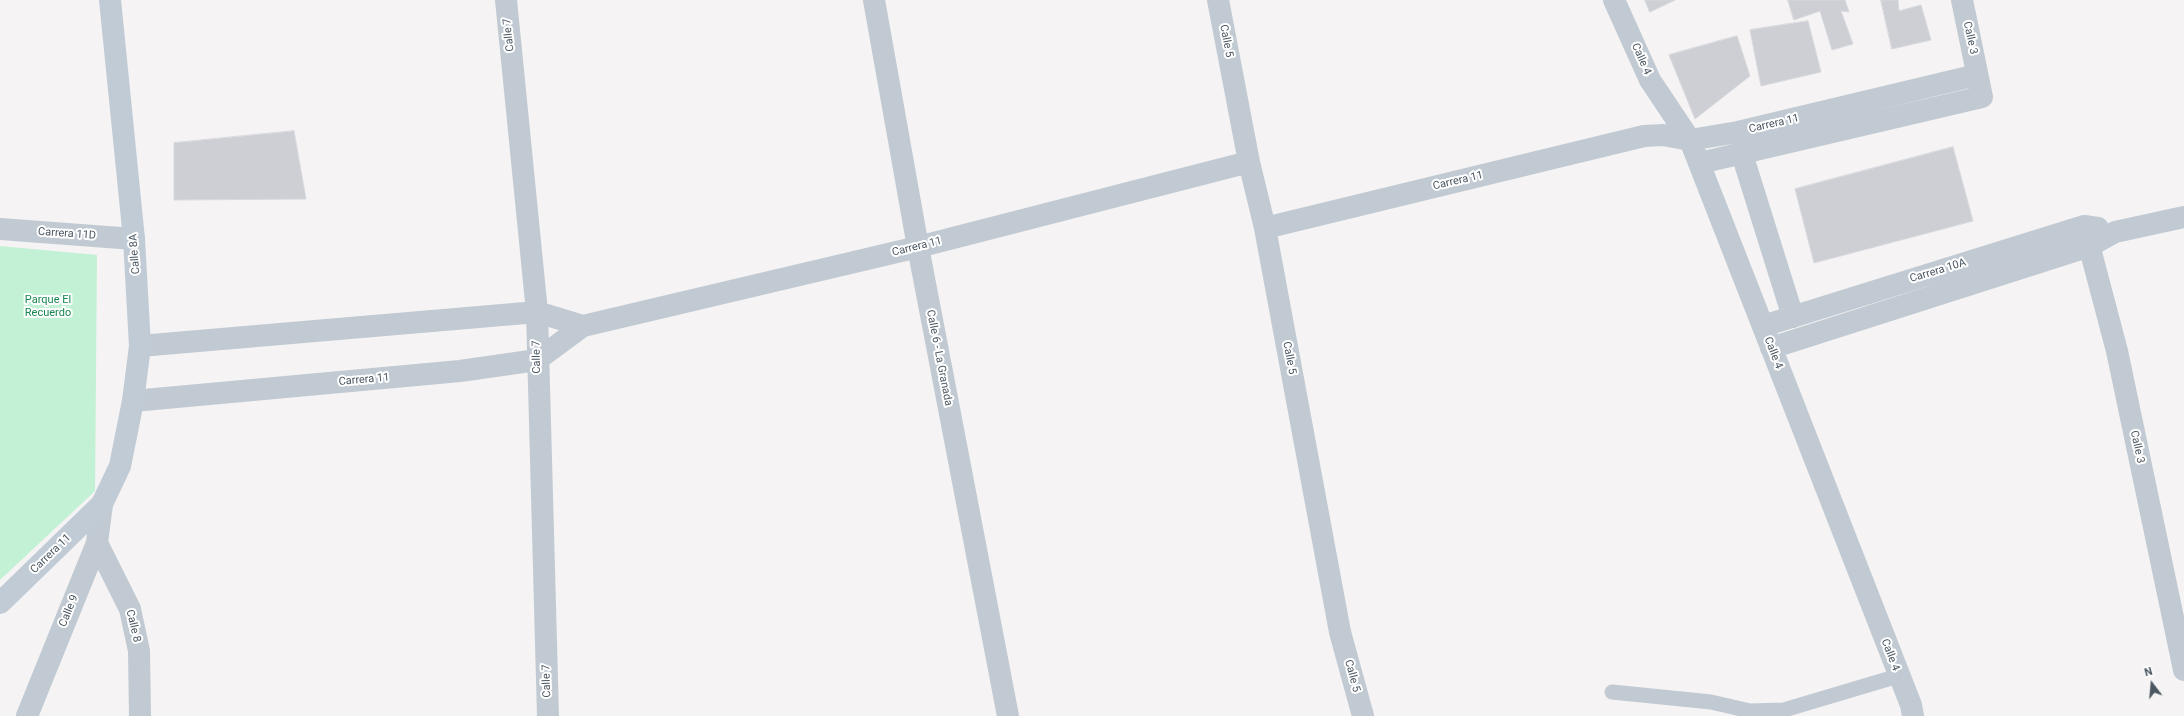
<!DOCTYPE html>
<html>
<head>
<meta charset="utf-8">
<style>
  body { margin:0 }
  #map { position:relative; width:2184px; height:716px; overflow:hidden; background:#f5f3f3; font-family:Roboto,sans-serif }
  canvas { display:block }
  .north { position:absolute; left:2132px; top:664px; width:40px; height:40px; -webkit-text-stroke:3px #fff; paint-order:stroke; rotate:344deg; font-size:11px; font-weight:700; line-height:16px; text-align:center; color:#4a5661 }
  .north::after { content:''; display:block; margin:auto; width:14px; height:18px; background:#4a5661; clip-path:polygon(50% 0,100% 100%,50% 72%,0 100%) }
</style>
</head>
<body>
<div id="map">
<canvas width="2184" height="716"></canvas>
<div class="north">N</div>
</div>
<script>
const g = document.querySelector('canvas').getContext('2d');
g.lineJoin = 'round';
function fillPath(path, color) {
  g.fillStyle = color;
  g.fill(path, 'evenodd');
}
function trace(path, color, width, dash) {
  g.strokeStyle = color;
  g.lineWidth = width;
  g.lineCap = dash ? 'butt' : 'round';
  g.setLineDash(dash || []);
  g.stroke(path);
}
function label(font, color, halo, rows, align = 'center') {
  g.font = font + ' Roboto,sans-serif';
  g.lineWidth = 4;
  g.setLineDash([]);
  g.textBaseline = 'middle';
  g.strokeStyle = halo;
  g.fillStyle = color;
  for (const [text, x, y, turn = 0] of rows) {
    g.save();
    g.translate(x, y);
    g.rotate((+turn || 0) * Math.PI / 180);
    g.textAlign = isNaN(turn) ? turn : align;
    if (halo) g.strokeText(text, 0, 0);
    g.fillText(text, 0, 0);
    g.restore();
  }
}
fillPath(new Path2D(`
  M 0,246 L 97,255 L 95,491 L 0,580 Z`), '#c3f1d5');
const building = new Path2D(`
  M 1645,0 L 1675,0 L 1650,12 Z
  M 1788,0 L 1845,0 L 1849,12 L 1841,11 L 1853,44 L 1832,50 L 1820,11 L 1794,20 Z
  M 1881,0 L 1898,0 L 1899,11 L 1921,5 L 1931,40 L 1892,49 Z
  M 1808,21 L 1821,72 L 1761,86 L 1750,30 Z
  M 1737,36 L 1750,76 L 1695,119 L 1669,55 Z
  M 294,131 L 306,199 L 174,200 L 174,143 Z
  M 1953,147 L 1973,221 L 1814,263 L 1795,189 Z`);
fillPath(building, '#cdcfd5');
trace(building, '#d7d9de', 1);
trace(new Path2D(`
  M 1612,692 L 1711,702 L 1750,711 L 1784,710 L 1898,676`), '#c1cad2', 15);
trace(new Path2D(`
  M 506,0 L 537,312 L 548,716
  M 874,0 L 918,247 L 1008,716
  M 1218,0 L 1249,162 L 1265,228 L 1340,632 L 1363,716
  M 1614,0 L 1650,80 L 1690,140 L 1911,705 L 1913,716
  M 1742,154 L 1793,317
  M 1700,163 L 1982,97 L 1962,0
  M 2084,226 L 2117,351 L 2184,670
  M 1265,228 L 1644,136 L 1663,135 L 1690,140 L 1738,132 L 1977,75
  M 0,229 L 134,239
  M 1763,326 L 2084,226 L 2098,228
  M 140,346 L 537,312 L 583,326
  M 1771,348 L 2090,246 L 2115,232 L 2184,217
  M 133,401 L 460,371 L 537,360 L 583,326 L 918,247 L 1249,162
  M 97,543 L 130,609 L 139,651 L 140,716
  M 27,716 L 97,543 L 102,504`), '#c1cad2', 22);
trace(new Path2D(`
  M 0,603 L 102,504 L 120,466 L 133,401 L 140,346 L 134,239 L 110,0`), '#c1cbd6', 22);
label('11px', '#4a5661', '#fff', [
  ["Calle 7",509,35,-96],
  ["Calle 3",1970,38,78],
  ["Calle 5",1226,41,79],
  ["Calle 4",1641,59,66],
  ["Carrera 11",1774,124,-13],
  ["Carrera 11",1458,181,-13],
  ["Carrera 11D",67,234,4],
  ["Carrera 11",917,247,-14],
  ["Calle 8A",135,254,-94],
  ["Carrera 10A",1938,271,-17],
  ["Calle 4",1773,353,69],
  ["Calle 7",537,357,-91],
  ["Calle 6 - La Granada",939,358,79],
  ["Calle 5",1289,358,79],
  ["Carrera 11",364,380,-5],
  ["Calle 3",2137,447,78],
  ["Carrera 11",51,554,-44],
  ["Calle 9",69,611,-68],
  ["Calle 8",133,626,77],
  ["Calle 4",1890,655,69],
  ["Calle 5",1352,676,75],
  ["Calle 7",547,681,-92]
]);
label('11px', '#17864f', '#fff', [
  ["Parque El",48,300],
  ["Recuerdo",48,313]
]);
</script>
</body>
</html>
